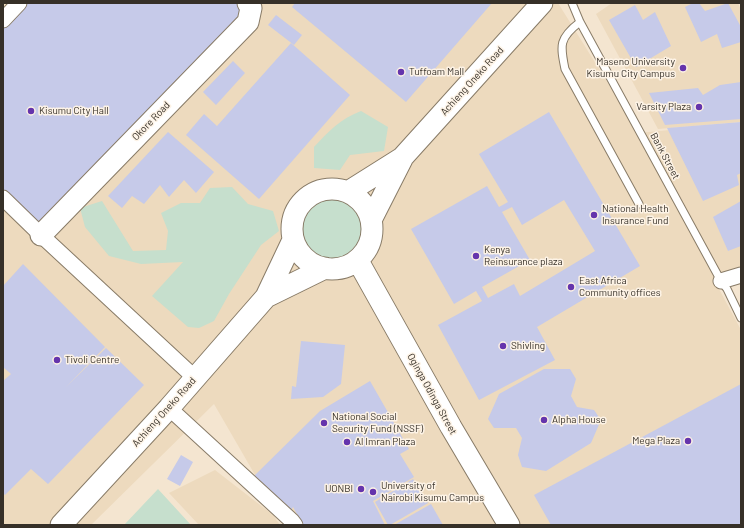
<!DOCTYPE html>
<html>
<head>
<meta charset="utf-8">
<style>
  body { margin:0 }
  #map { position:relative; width:744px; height:528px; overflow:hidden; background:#f4e5d0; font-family:Barlow,sans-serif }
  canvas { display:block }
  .frame { position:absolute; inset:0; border:4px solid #363028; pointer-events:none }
</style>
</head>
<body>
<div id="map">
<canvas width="744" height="528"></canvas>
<div class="frame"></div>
</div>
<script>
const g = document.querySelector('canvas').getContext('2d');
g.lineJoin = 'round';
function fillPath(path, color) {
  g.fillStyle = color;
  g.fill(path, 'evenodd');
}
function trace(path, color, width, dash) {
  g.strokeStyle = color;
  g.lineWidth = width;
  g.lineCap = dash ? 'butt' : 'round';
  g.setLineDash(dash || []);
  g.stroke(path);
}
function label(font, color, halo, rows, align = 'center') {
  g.font = font + ' Barlow,sans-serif';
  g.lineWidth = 3;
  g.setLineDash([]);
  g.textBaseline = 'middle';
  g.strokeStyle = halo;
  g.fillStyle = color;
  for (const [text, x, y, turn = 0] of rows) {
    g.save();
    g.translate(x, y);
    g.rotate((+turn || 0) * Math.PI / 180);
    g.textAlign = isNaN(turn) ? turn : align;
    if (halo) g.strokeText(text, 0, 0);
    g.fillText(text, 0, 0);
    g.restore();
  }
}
fillPath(new Path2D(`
  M 3,3 L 558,3 L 639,133 L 741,123 L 741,277 L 719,289 L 741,330 L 741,525 L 284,525 L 214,404 L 91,525 L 3,525 Z
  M 612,3 L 738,3 L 741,10 L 741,122 L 658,129 L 596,14 Z
  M 215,470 L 273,515 L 280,525 L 199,525 L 169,493 Z`), '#eddabe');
fillPath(new Path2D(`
  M 361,111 L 388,127 L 384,151 L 350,155 L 340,170 L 314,168 L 314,147 C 329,131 340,119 361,111 Z
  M 232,187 L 248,204 L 273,211 L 279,231 L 261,245 L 229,294 L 214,321 L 199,328 L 188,327 L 152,296 L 183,262 L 141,264 L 109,256 L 85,227 L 80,208 L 102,201 L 133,251 L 166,250 L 168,231 L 161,213 L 181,203 L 200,203 L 210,188 Z
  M 324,194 L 336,194 L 353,199 L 366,213 L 368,231 L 365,244 L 356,257 L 336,265 L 325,264 L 314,259 L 302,249 L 299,239 L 297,223 L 300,209 L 314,198 Z
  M 158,489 L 191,525 L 124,525 Z`), '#c6dfcd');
fillPath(new Path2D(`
  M 12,3 L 245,3 L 251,8 L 41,235 L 3,198 L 3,13 Z
  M 295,3 L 492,3 L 406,102 L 292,7 Z
  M 693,3 L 699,3 L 705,11 L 728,3 L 741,27 L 741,42 L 722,48 L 717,34 L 701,42 L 685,7 Z
  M 635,5 L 643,20 L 655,12 L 671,46 L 636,67 L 609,20 Z
  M 276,15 L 302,35 L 294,45 L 268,25 Z
  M 291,43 L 350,95 L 259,199 L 186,135 L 204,114 L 217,126 Z
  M 233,61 L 245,73 L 216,105 L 203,92 Z
  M 741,82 L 741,119 L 665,125 L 649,93 L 698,88 L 703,95 L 720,85 Z
  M 549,112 L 640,266 L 537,327 L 555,360 L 479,400 L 438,325 L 482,301 L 476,291 L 454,304 L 411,229 L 487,186 L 499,207 L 508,202 L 479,154 ZM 564,200 L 595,251 L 520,296 L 514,284 L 488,298 L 482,287 L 530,260 L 502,212 L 512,207 L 522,225 Z
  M 741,122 L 741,173 L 737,175 L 739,185 L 703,201 L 667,128 Z
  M 168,132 L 214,172 L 196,193 L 184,180 L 169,197 L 160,185 L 144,204 L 132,196 L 122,208 L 108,196 Z
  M 741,201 L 741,246 L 728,251 L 713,217 Z
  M 23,264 L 105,347 L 66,387 L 106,348 L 144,385 L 48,484 L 31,469 L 5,495 L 3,493 L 3,381 L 11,374 L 3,367 L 3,286 Z
  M 301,341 L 345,345 L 341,384 L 323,397 L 291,399 L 292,386 L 296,387 Z
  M 544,369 L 570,369 L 576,379 L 571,396 L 577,407 L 594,410 L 601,420 L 591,443 L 546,471 L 522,467 L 518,455 L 522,438 L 516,428 L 494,428 L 488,419 L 499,394 Z
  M 370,381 L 409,449 L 400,454 L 414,477 L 373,501 L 385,525 L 303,525 L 293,507 L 290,512 L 252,478 L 320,411 Z
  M 741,384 L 741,525 L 551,525 L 534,495 Z
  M 181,455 L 193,462 L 180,486 L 167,479 Z
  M 413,479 L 428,503 L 390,525 L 388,525 L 375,502 Z
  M 431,504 L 443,525 L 394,525 Z`), '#c6cae9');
const lane = new Path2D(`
  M 572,3 L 580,22 L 721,281 L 727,289 L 741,318
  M 580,22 C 559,38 560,45 565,69 L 639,204`);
const street = new Path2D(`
  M 3,20 L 19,3
  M 3,198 L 41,235 L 194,377
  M 721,281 L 741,275
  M 169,408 L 292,521 L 295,525`);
const secondary = new Path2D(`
  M292 229a40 40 0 1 1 80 0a40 40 0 1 1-80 0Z
  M 348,192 L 402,158 L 542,3
  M 371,220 L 402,159
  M 41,235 L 248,22 L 251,8 L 248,3
  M 358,261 L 451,427 L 509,525
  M 266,297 L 325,268
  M 61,525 L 169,408 L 266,297 L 293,240`);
trace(lane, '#887b67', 9);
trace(street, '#887b67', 17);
trace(secondary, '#887b67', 23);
trace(lane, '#fff', 7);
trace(street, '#fff', 15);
trace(secondary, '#fff', 21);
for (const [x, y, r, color] of [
  [683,68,4,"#6534ac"],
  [401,72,4,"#6534ac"],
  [699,107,4,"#6534ac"],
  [31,111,4,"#6534ac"],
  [594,215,4,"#6534ac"],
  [476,256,4,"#6534ac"],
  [571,287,4,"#6534ac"],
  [503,346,4,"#6534ac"],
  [57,360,4,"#6534ac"],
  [544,420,4,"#6534ac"],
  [324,423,4,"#6534ac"],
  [688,441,4,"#6534ac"],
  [347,442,4,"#6534ac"],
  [361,489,4,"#6534ac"],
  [373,492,4,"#6534ac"]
]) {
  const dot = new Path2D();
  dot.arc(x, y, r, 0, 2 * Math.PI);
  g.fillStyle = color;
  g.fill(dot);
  trace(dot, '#fdf3e6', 1.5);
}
label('10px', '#363028', '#fdf3e6', [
  ["Maseno University",675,62,"right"],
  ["Kisumu City Campus",675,74,"right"],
  ["Tuffoam Mall",409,72],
  ["Varsity Plaza",691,107,"right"],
  ["Kisumu City Hall",39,111],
  ["National Health",602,209],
  ["Insurance Fund",602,221],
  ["Kenya",484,250],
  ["Reinsurance plaza",484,262],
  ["East Africa",579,281],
  ["Community offices",579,293],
  ["Shivling",511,346],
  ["Tivoli Centre",65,360],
  ["National Social",332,417],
  ["Security Fund (NSSF)",332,429],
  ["Alpha House",552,420],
  ["Mega Plaza",680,441,"right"],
  ["Al Imran Plaza",355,442],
  ["University of",381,486],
  ["Nairobi Kisumu Campus",381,498],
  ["UONBI",353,489,"right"]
], 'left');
label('10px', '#363028', '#fdf3e6', [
  ["Achieng Oneko Road",472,81,-48],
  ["Okore Road",151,121,-46],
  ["Bank Street",665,156,62],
  ["Oginga Odinga Street",432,394,61],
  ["Achieng' Oneko Road",164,412,-48]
]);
</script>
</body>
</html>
